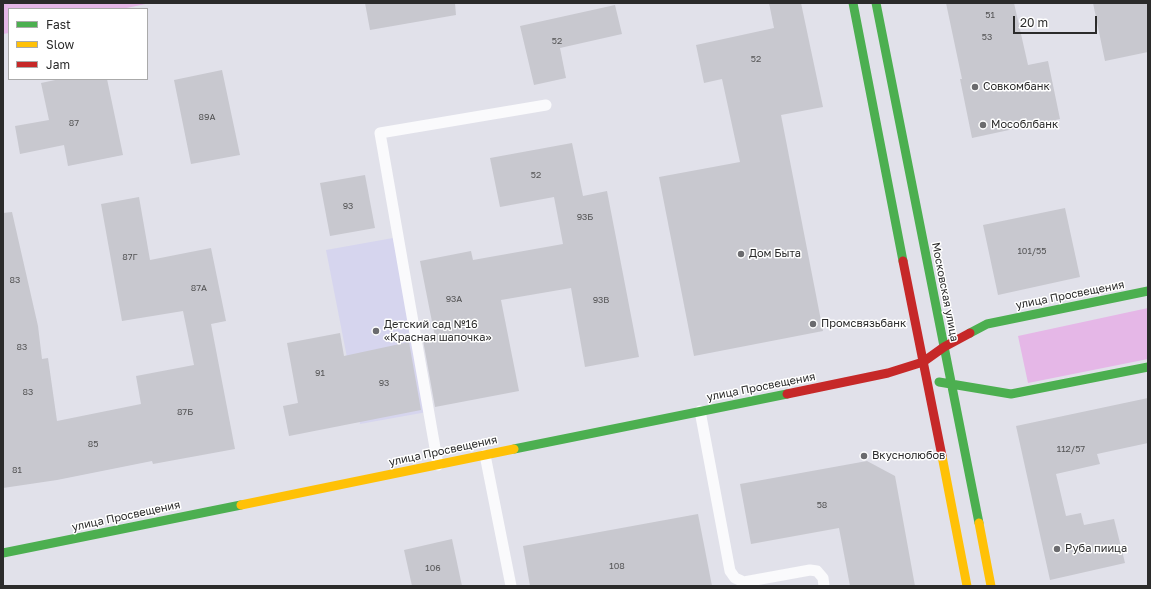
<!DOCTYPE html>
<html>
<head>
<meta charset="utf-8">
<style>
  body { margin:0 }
  #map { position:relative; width:1151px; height:589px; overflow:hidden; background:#e1e1ea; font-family:"Golos Text",sans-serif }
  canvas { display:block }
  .frame { position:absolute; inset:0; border:4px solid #2b2b2b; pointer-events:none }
  .legend { position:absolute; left:8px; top:8px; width:140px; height:72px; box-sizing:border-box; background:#fff; border:1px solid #aaa; margin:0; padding:5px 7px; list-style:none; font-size:12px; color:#2b2b2b }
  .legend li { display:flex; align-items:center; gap:8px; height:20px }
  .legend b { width:20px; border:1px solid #aaa }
  .scale { position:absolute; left:1013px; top:16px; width:84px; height:18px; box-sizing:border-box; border:2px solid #2b2b2b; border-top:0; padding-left:5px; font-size:12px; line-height:14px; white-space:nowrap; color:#2b2b2b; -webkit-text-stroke:3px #fff; paint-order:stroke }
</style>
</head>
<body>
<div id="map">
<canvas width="1151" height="589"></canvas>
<div class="frame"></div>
<ul class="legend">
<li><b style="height:5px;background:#4caf50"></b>Fast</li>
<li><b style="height:5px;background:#ffc107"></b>Slow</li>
<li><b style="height:5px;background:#c62828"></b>Jam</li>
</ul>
<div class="scale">20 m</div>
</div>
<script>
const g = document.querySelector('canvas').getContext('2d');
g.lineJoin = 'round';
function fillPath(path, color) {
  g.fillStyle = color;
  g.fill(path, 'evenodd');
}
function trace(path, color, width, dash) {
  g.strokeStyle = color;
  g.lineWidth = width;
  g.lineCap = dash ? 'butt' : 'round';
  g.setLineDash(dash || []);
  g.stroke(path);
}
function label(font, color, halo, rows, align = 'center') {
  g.font = font + ' "Golos Text",sans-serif';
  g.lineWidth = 3;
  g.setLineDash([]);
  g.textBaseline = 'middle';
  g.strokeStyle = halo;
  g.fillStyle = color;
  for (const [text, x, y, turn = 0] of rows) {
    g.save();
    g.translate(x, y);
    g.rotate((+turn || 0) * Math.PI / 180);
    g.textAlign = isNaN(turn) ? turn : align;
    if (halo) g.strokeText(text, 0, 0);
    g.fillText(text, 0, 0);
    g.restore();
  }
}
fillPath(new Path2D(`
  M 393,238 L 427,412 L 360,424 L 326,250 Z`), '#d6d5ee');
fillPath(new Path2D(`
  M 3,3 L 150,3 L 122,9 L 9,9 L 9,33 L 3,34 Z
  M 1148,308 L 1148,359 L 1028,383 L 1018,336 Z`), '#e5b7e7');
fillPath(new Path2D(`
  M 365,3 L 455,3 L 456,15 L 370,30 Z
  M 769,3 L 801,3 L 823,107 L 781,115 L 823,331 L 694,356 L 659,177 L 740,162 L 722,79 L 704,83 L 696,45 L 774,28 Z
  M 946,3 L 1014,3 L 1028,65 L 1048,61 L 1060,119 L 972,138 L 960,79 L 962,79 Z
  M 1093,3 L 1148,3 L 1148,52 L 1105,61 Z
  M 615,5 L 622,34 L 560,48 L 566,78 L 534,85 L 520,26 Z
  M 222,70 L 240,155 L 191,164 L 174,80 Z
  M 60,79 L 107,79 L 123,155 L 68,166 L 64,145 L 20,154 L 15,126 L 49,120 L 41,83 Z
  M 572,143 L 583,196 L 607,191 L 639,357 L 585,367 L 571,288 L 501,300 L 519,391 L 435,407 L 423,340 L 435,337 L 420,261 L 471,251 L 473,260 L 563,244 L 554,197 L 500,207 L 490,158 Z
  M 365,175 L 375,228 L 330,236 L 320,183 Z
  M 139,197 L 150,260 L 211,248 L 226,321 L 211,324 L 235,449 L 153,464 L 152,461 L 57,480 L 3,488 L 3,213 L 12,212 L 38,326 L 42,359 L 48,358 L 57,421 L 141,404 L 136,376 L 194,365 L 183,311 L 122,321 L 101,204 Z
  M 1065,208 L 1080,277 L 998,295 L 983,225 Z
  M 340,333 L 344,356 L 409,342 L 421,410 L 289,436 L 283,406 L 298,403 L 287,343 Z
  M 1148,398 L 1148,443 L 1097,454 L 1100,464 L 1056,474 L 1066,516 L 1081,513 L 1084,525 L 1114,519 L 1125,563 L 1050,580 L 1016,426 Z
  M 867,461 L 895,476 L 915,586 L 850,586 L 839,528 L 751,544 L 740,484 Z
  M 698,514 L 712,586 L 530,586 L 523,546 Z
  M 452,539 L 462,586 L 412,586 L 404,550 Z`), '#c8c8cf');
trace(new Path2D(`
  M 700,411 L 730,571 L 735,578 L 744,582 L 810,570 L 817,571 L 823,578 L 824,586
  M 485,455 L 511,586
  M 438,465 L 380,133 L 546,105`), '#fafafc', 11);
trace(new Path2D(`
  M 853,3 L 903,261
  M 876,3 L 979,523
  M 970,333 L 987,324 L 1148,291
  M 939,382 L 1011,394 L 1148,367
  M 514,449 L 787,394
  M 3,553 L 241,505`), '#4caf50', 9);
trace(new Path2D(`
  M 942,456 L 967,586
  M 241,505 L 514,449
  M 979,523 L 991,586`), '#ffc107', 9);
trace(new Path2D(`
  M 903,261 L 942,456
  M 787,394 L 888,373 L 923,362 L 944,347 L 970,333`), '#c62828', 9);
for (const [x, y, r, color] of [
  [975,87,4,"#6b6b6e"],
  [983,125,4,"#6b6b6e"],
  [741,254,4,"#6b6b6e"],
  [813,324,4,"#6b6b6e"],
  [376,331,4,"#6b6b6e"],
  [864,456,4,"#6b6b6e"],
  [1057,549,4,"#6b6b6e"]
]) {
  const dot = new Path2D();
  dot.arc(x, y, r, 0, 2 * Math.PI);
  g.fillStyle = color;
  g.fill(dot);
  trace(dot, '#fff', 1.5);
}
label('9px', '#555556', null, [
  ["51",990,15],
  ["53",987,37],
  ["52",557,41],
  ["52",756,59],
  ["89А",207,117],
  ["87",74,123],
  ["52",536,175],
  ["93",348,206],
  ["93Б",585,217],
  ["101/55",1032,251],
  ["87Г",130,257],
  ["83",15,280],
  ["87А",199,288],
  ["93А",454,299],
  ["93В",601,300],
  ["83",22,347],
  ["91",320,373],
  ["93",384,383],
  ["83",28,392],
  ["87Б",185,412],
  ["85",93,444],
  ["112/57",1071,449],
  ["81",17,470],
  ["58",822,505],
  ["108",617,566],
  ["106",433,568]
]);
label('11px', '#2b2b2b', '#fff', [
  ["Совкомбанк",983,87],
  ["Мособлбанк",991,125],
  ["Дом Быта",749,254],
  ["Промсвязьбанк",821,324],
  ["Детский сад №16",384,325],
  ["«Красная шапочка»",384,338],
  ["Вкуснолюбов",872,456],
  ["Руба пиица",1065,549]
], 'left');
label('11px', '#2b2b2b', '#fff', [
  ["Московская улица",945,292,79],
  ["улица Просвещения",1070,295,-11],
  ["улица Просвещения",761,387,-11],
  ["улица Просвещения",443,451,-12],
  ["улица Просвещения",126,516,-12]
]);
</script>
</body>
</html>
